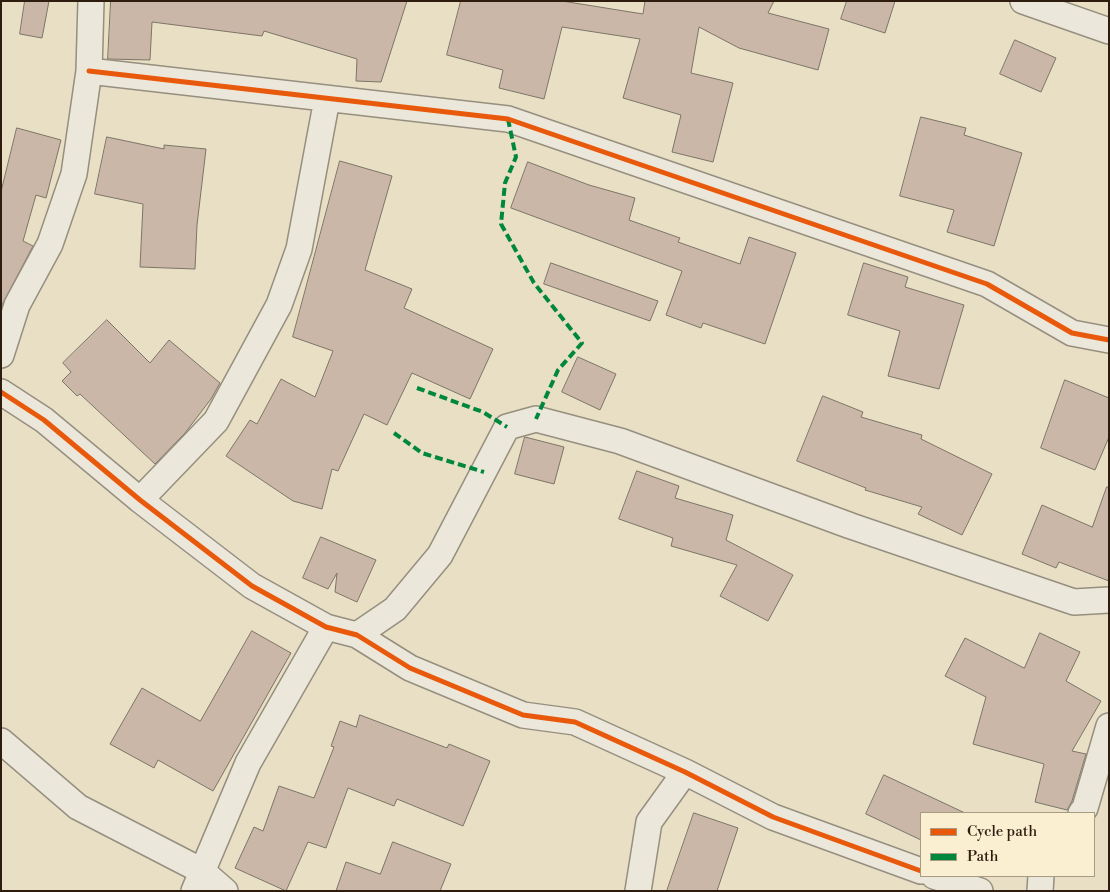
<!DOCTYPE html>
<html>
<head>
<meta charset="utf-8">
<style>
  body { margin:0 }
  #map { position:relative; width:1110px; height:892px; overflow:hidden; background:#e8dfc5; font-family:"Libre Bodoni",serif }
  canvas { display:block }
  .frame { position:absolute; inset:0; border:2px solid #2e1c0f; pointer-events:none }
  .legend { position:absolute; left:920px; top:812px; width:175px; height:65px; box-sizing:border-box; background:#faefd0; border:1px solid #a89b83; margin:0; padding:6px 9px; list-style:none; font-size:15px; color:#2e1c0f }
  .legend li { display:flex; align-items:center; gap:10px; height:25px }
  .legend b { width:25px; border:1px solid #a89b83 }
</style>
</head>
<body>
<div id="map">
<canvas width="1110" height="892"></canvas>
<div class="frame"></div>
<ul class="legend">
<li><b style="height:6px;background:#e8590c"></b>Cycle path</li>
<li><b style="height:6px;background:#00873e"></b>Path</li>
</ul>
</div>
<script>
const g = document.querySelector('canvas').getContext('2d');
g.lineJoin = 'round';
function fillPath(path, color) {
  g.fillStyle = color;
  g.fill(path, 'evenodd');
}
function trace(path, color, width, dash) {
  g.strokeStyle = color;
  g.lineWidth = width;
  g.lineCap = dash ? 'butt' : 'round';
  g.setLineDash(dash || []);
  g.stroke(path);
}
const building = new Path2D(`
  M 25,1 L 49,1 L 42,38 L 20,34 Z
  M 111,1 L 407,1 L 381,82 L 356,81 L 357,59 L 264,31 L 262,36 L 152,22 L 150,60 L 108,59 Z
  M 461,1 L 562,1 L 643,14 L 645,1 L 774,1 L 768,13 L 829,29 L 818,70 L 739,48 L 699,27 L 691,73 L 733,83 L 713,162 L 672,152 L 681,115 L 623,98 L 640,39 L 562,27 L 544,99 L 499,88 L 503,70 L 447,55 Z
  M 847,1 L 895,1 L 885,33 L 841,19 Z
  M 1015,40 L 1056,58 L 1041,92 L 1000,74 Z
  M 921,117 L 966,128 L 964,135 L 1022,153 L 994,246 L 947,232 L 954,210 L 900,196 Z
  M 17,128 L 61,140 L 46,198 L 36,195 L 23,241 L 33,246 L 1,307 L 1,192 Z
  M 107,137 L 164,149 L 164,145 L 206,149 L 197,225 L 195,269 L 140,267 L 143,204 L 95,194 Z
  M 340,161 L 392,176 L 365,270 L 412,289 L 404,308 L 493,349 L 470,399 L 412,373 L 387,425 L 364,414 L 338,471 L 332,469 L 322,509 L 293,501 L 226,456 L 250,420 L 257,424 L 281,379 L 315,397 L 333,351 L 293,337 Z
  M 528,162 L 589,185 L 635,198 L 629,220 L 680,238 L 678,242 L 740,264 L 749,237 L 796,253 L 765,344 L 703,323 L 701,328 L 666,315 L 682,271 L 511,208 Z
  M 551,263 L 658,301 L 650,321 L 544,284 Z
  M 864,263 L 908,277 L 905,287 L 964,305 L 939,389 L 888,376 L 900,331 L 848,315 Z
  M 107,320 L 150,363 L 169,340 L 220,383 L 211,399 L 185,433 L 155,464 L 80,394 L 77,396 L 62,381 L 71,372 L 63,363 Z
  M 578,357 L 616,374 L 600,410 L 562,392 Z
  M 1065,380 L 1109,398 L 1109,437 L 1095,470 L 1041,448 Z
  M 823,396 L 863,412 L 861,417 L 922,435 L 921,439 L 992,474 L 962,535 L 918,514 L 922,507 L 865,490 L 866,488 L 797,461 Z
  M 525,437 L 564,447 L 554,484 L 515,474 Z
  M 637,471 L 679,486 L 675,498 L 733,515 L 726,540 L 793,575 L 768,621 L 720,596 L 737,565 L 671,546 L 673,538 L 619,519 Z
  M 1107,487 L 1109,487 L 1109,581 L 1059,562 L 1056,568 L 1022,554 L 1042,505 L 1092,527 Z
  M 321,537 L 376,560 L 357,602 L 335,592 L 337,573 L 328,589 L 303,578 Z
  M 252,631 L 291,653 L 213,791 L 158,760 L 154,768 L 110,744 L 142,688 L 200,721 Z
  M 1040,633 L 1080,652 L 1066,681 L 1101,701 L 1072,751 L 1086,754 L 1072,801 L 1067,810 L 1035,802 L 1044,764 L 973,744 L 986,697 L 945,676 L 965,638 L 1024,668 Z
  M 360,715 L 447,748 L 449,744 L 490,761 L 463,826 L 397,799 L 394,806 L 348,788 L 326,848 L 308,842 L 286,891 L 235,868 L 254,827 L 263,831 L 279,786 L 314,798 L 334,747 L 331,746 L 340,721 L 356,727 Z
  M 884,775 L 965,813 L 921,813 L 921,840 L 866,814 Z
  M 694,813 L 738,828 L 717,891 L 667,891 Z
  M 393,842 L 451,864 L 440,891 L 336,891 L 346,862 L 380,874 Z`);
fillPath(building, '#cab7a8');
trace(building, '#7c7566', 1);
const minor = new Path2D(`
  M 1023,1 L 1109,31
  M 89,71 L 508,119 L 987,284 L 1072,333 L 1109,340
  M 1,355 L 17,305 L 50,244 L 74,174 L 89,71 L 91,1
  M 1,392 L 44,420 L 140,500 L 252,586 L 326,627 L 357,635 L 410,668 L 523,715 L 575,722 L 685,772 L 773,817 L 921,871
  M 140,500 L 216,421 L 279,305 L 299,249 L 327,99
  M 357,635 L 395,609 L 440,555 L 507,427 L 536,419 L 620,441 L 851,526 L 1074,602 L 1109,600
  M 1,741 L 78,807 L 202,871 L 225,891
  M 1081,813 L 1085,808 L 1109,726
  M 934,876 L 980,891
  M 194,891 L 248,763 L 326,627
  M 638,891 L 649,822 L 685,772
  M 1040,891 L 1041,876`);
trace(minor, '#968f7f', 28);
trace(minor, '#ebe7da', 25);
trace(new Path2D(`
  M 508,119 L 516,157 L 505,183 L 501,224 L 534,283 L 582,343 L 558,370 L 536,419
  M 417,388 L 483,412 L 507,427
  M 394,433 L 422,453 L 484,472`), '#00873e', 4, [8, 4]);
trace(new Path2D(`
  M 89,71 L 508,119 L 987,284 L 1072,333 L 1109,340
  M 1,392 L 44,420 L 140,500 L 252,586 L 326,627 L 357,635 L 410,668 L 523,715 L 575,722 L 685,772 L 773,817 L 921,871`), '#e8590c', 5);
</script>
</body>
</html>
